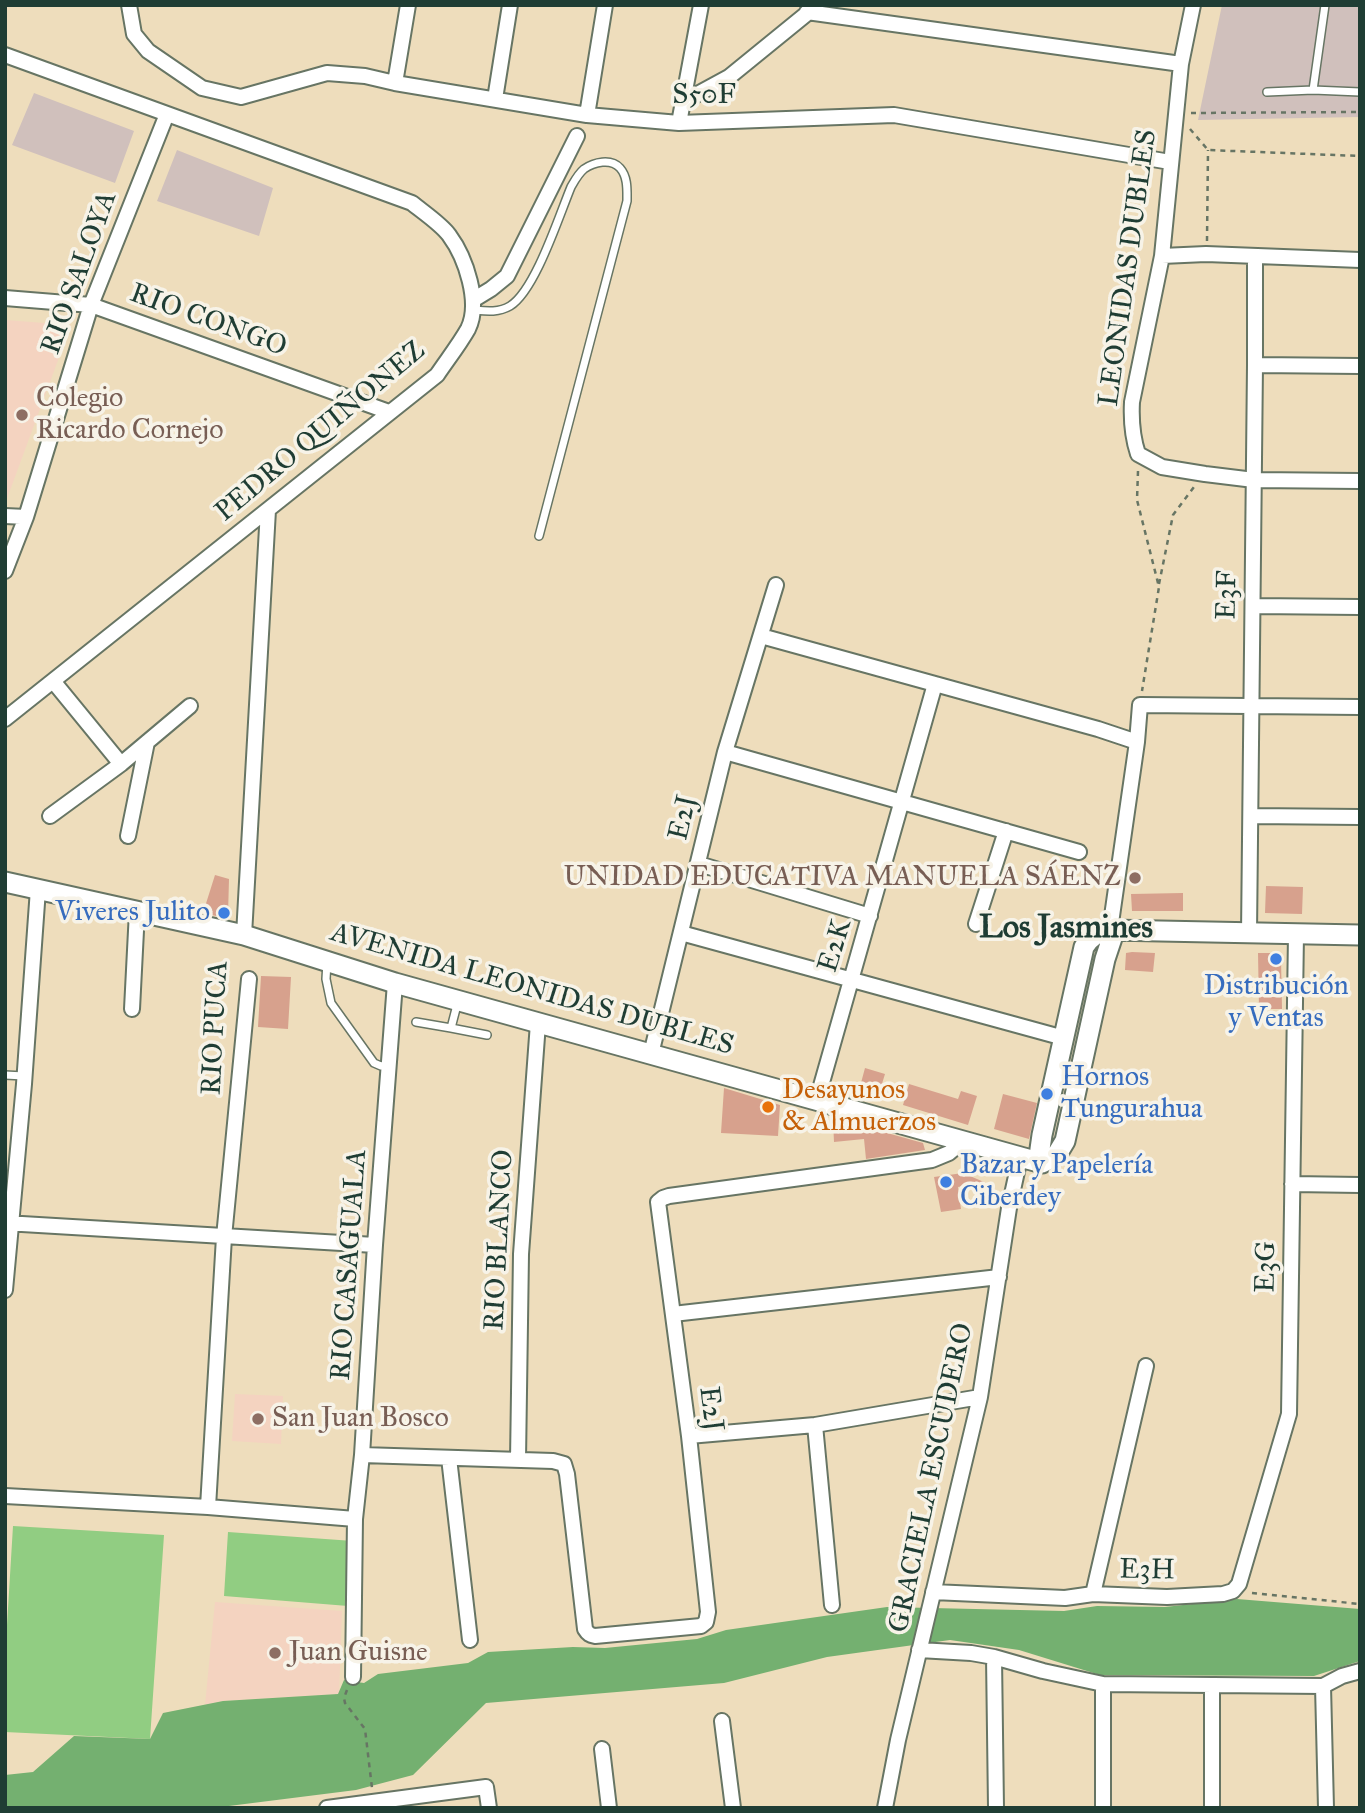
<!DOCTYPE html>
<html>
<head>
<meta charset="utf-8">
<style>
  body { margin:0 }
  #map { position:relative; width:1365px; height:1813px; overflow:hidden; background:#eeddbc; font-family:"IM FELL Great Primer",serif }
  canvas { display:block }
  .frame { position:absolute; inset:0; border:7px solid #1f3d34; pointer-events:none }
</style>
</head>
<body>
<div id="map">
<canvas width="1365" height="1813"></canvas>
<div class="frame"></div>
</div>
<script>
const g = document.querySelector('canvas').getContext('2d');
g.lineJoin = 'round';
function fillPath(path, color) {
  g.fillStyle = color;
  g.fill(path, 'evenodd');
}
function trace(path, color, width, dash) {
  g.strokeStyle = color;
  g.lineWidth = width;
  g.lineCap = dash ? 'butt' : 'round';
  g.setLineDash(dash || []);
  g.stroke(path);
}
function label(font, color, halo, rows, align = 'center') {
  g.font = font + ' "IM FELL Great Primer",serif';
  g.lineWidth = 7;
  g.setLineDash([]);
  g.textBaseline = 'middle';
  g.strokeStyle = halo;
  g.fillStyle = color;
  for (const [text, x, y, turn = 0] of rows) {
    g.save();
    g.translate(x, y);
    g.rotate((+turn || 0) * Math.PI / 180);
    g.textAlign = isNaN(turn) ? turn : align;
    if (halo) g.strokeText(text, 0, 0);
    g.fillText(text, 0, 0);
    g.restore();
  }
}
fillPath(new Path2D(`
  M 5,320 L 71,325 L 5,504 Z
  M 235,1394 L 283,1396 L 281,1444 L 232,1441 Z
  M 215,1602 L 342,1611 L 339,1694 L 223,1701 L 205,1705 Z`), '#f4d3c0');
fillPath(new Path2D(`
  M 1222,5 L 1360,5 L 1360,117 L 1198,120 Z
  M 34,93 L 134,131 L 115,183 L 12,145 Z
  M 177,150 L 273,188 L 259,236 L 157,201 Z`), '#d0c0bc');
fillPath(new Path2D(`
  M 13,1526 L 164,1535 L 150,1739 L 5,1732 L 5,1658 Z
  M 228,1532 L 353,1541 L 348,1606 L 224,1596 Z`), '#91cd82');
fillPath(new Path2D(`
  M 1237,1599 L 1360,1609 L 1360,1661 L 1314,1676 L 1100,1675 L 1019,1650 L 950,1640 L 827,1657 L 724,1683 L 486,1703 L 413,1775 L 356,1790 L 213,1808 L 5,1808 L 5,1775 L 33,1772 L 74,1736 L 150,1739 L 163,1713 L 223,1701 L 338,1694 L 344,1680 L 364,1683 L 378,1674 L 468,1663 L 488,1652 L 573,1647 L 605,1648 L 697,1639 L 726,1630 L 887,1607 L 1064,1611 L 1097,1606 L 1165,1607 Z`), '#74b070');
fillPath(new Path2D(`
  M 215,875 L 229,879 L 228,915 L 225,918 L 203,913 Z
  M 1266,886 L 1303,887 L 1302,914 L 1265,913 Z
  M 1183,893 L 1183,911 L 1132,911 L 1131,894 Z
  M 1132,952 L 1155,953 L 1153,972 L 1125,970 L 1126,953 Z
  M 1258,953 L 1274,953 L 1281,959 L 1282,1009 L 1259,1009 Z
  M 261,976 L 291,977 L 288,1029 L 258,1027 Z
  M 865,1068 L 885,1074 L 877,1100 L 858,1094 Z
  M 909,1084 L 958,1099 L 961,1091 L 977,1096 L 968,1125 L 903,1105 Z
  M 724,1088 L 780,1105 L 778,1136 L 721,1133 Z
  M 1003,1094 L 1037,1103 L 1029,1139 L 994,1129 Z
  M 833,1120 L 863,1129 L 862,1126 L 923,1143 L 925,1150 L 866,1159 L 864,1139 L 834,1142 Z
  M 963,1173 L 984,1182 L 958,1187 L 961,1209 L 941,1212 L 934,1177 Z`), '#d7a18d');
const service = new Path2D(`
  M 1313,90 L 1325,5
  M 1267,92 L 1313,90 L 1360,92
  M 473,310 C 485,311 498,313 510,306 C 535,291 559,216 571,187 C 575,180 578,174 584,169 C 594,162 611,158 620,168 C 628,177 627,190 627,201 L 539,536
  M 327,962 L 326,979 L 331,1003 L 374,1063 L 381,1066 L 387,1065
  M 416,1022 L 451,1028 L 458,1001
  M 451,1028 L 487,1035
  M 5,1075 L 24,1076`);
const minor = new Path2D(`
  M 129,5 L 134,34 L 148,51 L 202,88 L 241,97 L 327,73 L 365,76 L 395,83 L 587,115 L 679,123 L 894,115 L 1170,162
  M 1193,5 L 1181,64 L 1162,256 L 1132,402 C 1131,421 1132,436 1138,454 L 1162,467 L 1205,474 L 1254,480 L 1360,481
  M 807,12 L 1181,64
  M 5,55 L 412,203 C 423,212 441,224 449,235 C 466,258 481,303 468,329 C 459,345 447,360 437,375 L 5,719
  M 395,83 L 408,5
  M 495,99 L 510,5
  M 683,102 L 729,77 L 815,7
  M 587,115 L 605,5
  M 679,123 L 701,5
  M 1162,256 L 1206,254 L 1360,260
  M 5,298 L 91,305 L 389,412
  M 473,300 L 491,289 L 507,276 L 577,136
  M 1255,365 L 1360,366
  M 5,516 L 26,517
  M 5,571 L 26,517 L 91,305 L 167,114
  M 1253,606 L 1360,607
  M 761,636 L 1098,729 L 1137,742
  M 53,681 L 121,764 L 190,706
  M 725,752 L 1079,852
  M 50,816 L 121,764
  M 1251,816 L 1360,817
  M 128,836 L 147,742
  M 699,864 L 870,916
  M 976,924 L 1006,831
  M 1110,930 L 1137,742 L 1140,705 L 1360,707
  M 681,933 L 1064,1038
  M 1249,934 L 1255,365 L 1255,256
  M 244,935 L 268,510
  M 132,1009 L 137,911
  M 651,1054 L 725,752 L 776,585
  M 817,1100 L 935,684
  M 1292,1184 L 1360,1185
  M 5,1223 L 375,1245
  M 5,1290 L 24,1084 L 38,889
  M 673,1314 L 999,1277
  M 815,1425 L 832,1605
  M 689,1436 L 815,1425 L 980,1397
  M 362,1455 L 553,1461 L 564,1464 L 567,1474 L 585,1629 C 588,1634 590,1635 595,1636 L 701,1626 L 706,1622 L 708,1612 L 689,1436 L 658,1202 L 663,1198 L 669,1196 L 932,1160 L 949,1153 L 962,1142
  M 449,1458 L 470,1640
  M 518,1460 L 521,1254 L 538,1023
  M 5,1496 L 208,1507 L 355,1519
  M 208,1507 L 224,1237 L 249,979
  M 933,1592 L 1065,1598 L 1093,1594 L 1167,1597 L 1223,1594 L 1233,1591 L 1239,1584 L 1289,1414 L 1296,934
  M 1093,1594 L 1146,1366
  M 919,1650 L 971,1653 L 994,1657 L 1043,1671 L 1103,1684 L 1323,1686 L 1342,1676 L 1360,1671
  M 994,1657 L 996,1808
  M 353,1677 L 355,1519 L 362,1455 L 375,1245 L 395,983
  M 1103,1684 L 1103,1808
  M 1212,1685 L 1212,1808
  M 1323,1686 L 1326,1808
  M 722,1721 L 733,1808
  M 602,1749 L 609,1808
  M 327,1808 L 486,1787 L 489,1808
  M 885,1808 L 898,1740 L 980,1397 L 1009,1208 L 1020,1158`);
const secondary = new Path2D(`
  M 5,882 L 244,935 L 395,983 L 1042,1163
  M 1042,1163 L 1040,1149 L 1042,1135 L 1084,947 C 1091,936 1097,933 1110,930 L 1360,935
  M 1042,1163 L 1056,1156 L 1065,1141 L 1105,959 L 1112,938 L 1110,930`);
trace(service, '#677564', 10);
trace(minor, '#677564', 18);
trace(secondary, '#677564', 23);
trace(new Path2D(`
  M 1191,113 L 1360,112
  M 1190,129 L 1208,150 L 1360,156
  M 1207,241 L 1208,150
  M 1138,471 L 1137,500 L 1159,587 L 1142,691
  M 1159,584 L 1173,515 L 1194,487
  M 1252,1593 L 1360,1604
  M 347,1690 L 344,1698 L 345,1703 L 365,1729 L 372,1788`), '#677564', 2.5, [5, 5]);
trace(service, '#fff', 7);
trace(minor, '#fff', 14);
trace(secondary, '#fff', 19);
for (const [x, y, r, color] of [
  [22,415,7,"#8d6e63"],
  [1135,878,7,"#8d6e63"],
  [224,913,7,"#3f7fe0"],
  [1276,959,7,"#3f7fe0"],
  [1047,1094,7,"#3f7fe0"],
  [768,1107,7,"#e8710a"],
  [946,1182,7,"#3f7fe0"],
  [258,1419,7,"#8d6e63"],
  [275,1653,7,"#8d6e63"]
]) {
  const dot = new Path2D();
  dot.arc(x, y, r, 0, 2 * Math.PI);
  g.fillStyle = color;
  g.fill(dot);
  trace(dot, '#f7f3e8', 2.5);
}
label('28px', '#1f3d34', '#f7f3e8', [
  ["S50F",704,96],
  ["LEONIDAS DUBLES",1129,268,-82],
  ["RIO SALOYA",80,273,-70],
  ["RIO CONGO",208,321,20],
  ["PEDRO QUIÑONEZ",321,432,-40],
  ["E3F",1228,595,-89],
  ["E2J",684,818,-77],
  ["E2K",836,946,-73],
  ["AVENIDA LEONIDAS DUBLES",532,990,16],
  ["RIO PUCA",216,1028,-87],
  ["RIO BLANCO",500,1240,-87],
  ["RIO CASAGUALA",350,1265,-86],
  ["E3G",1267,1267,-89],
  ["E2J",710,1409,83],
  ["GRACIELA ESCUDERO",932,1478,-78],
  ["E3H",1147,1571,1]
]);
label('28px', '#785e54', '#f7f3e8', [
  ["Colegio",36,399],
  ["Ricardo Cornejo",36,431],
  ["UNIDAD EDUCATIVA MANUELA SÁENZ",1121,878,"right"],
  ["San Juan Bosco",272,1419],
  ["Juan Guisne",289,1653]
], 'left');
label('28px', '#366cbe', '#f7f3e8', [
  ["Viveres Julito",210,913,"right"],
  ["Distribución",1276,987,"center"],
  ["y Ventas",1276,1019,"center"],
  ["Hornos",1061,1078],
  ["Tungurahua",1061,1110],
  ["Bazar y Papelería",960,1166],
  ["Ciberdey",960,1198]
], 'left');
label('28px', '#c56008', '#f7f3e8', [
  ["Desayunos",782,1091],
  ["& Almuerzos",782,1123]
], 'left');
label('bold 32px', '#1f3d34', '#f7f3e8', [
  ["Los Jasmines",1066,929]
]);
</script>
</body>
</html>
